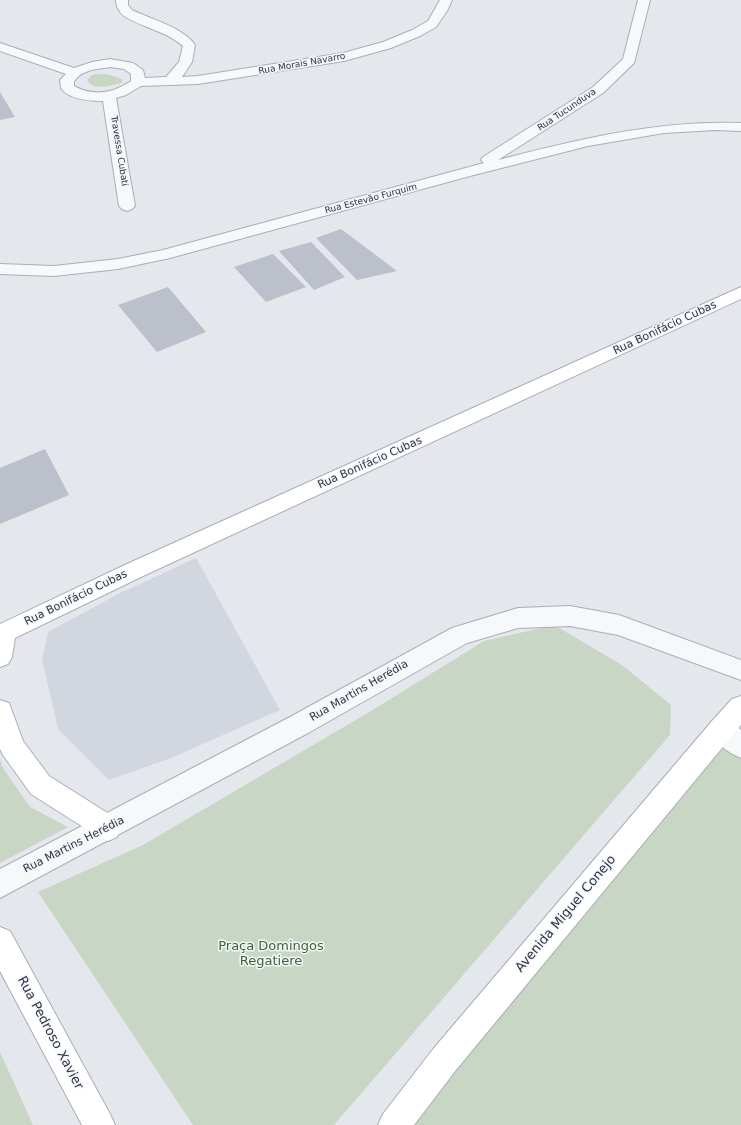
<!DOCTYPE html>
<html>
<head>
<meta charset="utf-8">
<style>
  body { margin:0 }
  canvas { display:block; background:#e4e7ec }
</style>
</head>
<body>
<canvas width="741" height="1125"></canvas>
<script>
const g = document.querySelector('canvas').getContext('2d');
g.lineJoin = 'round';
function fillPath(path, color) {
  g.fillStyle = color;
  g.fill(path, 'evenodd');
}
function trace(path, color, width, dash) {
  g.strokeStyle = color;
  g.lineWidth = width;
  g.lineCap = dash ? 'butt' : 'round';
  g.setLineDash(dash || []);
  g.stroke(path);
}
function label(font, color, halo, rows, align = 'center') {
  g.font = font + ' "DejaVu Sans",sans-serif';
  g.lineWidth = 3;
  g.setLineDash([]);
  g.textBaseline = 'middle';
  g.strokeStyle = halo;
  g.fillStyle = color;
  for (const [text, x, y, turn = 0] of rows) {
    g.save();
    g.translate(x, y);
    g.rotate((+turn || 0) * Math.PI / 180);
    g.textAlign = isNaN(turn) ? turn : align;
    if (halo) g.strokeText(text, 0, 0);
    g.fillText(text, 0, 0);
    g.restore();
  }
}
fillPath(new Path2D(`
  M 196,558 L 280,710 L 171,758 L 109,780 L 58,729 L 42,659 L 48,632 L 120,593 Z`), '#d2d6de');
fillPath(new Path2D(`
  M 98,74 C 107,74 115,75 122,80 L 122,83 C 112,85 94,92 87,80 L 92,75 Z
  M 554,625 L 622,665 L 671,705 L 670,735 L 334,1125 L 193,1125 L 38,892 L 143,845 L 371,711 L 484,641 Z
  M 721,729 L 741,746 L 741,1125 L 394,1125 Z
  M 0,759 L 3,768 L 30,807 L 68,827 L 0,863 Z
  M 0,1052 L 33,1125 L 0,1125 Z`), '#c9d6c5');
fillPath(new Path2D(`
  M 0,92 L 15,117 L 0,120 Z
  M 341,229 L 397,271 L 357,280 L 316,238 Z
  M 311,242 L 345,277 L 314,290 L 279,251 Z
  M 273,254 L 306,287 L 266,302 L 234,267 Z
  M 168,287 L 206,332 L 157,352 L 118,305 Z
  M 45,449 L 69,495 L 0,524 L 0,468 Z`), '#bbc0ca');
const street = new Path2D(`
  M 116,0 L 128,0 L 128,5 L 132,10 C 151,19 184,28 195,45 L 192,62 L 182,77 L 198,76 L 343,53 L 383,42 L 412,30 L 428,21 L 440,0 L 452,0 L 447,11 L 436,27 L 420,36 L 391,48 L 344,61 L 198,84 L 141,86 L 126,95 L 116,98 L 135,206 L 132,209 L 127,211 L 122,209 L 119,206 L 103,101 C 90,101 69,100 61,88 L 60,80 L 66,74 L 0,51 L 0,43 L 74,68 L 92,62 L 110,59 L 133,63 L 143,70 L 145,78 L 166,77 L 179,62 L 183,46 C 166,31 143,28 124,16 C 119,12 116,6 116,0 ZM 110,67 L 124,69 L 131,74 L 131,81 C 113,93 94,97 74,86 L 74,81 L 81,74 L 91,70 Z
  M 638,0 L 650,0 L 634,63 L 603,93 L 498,160 C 579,139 658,120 741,123 L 741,131 L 715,130 L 664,133 L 588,146 L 470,176 L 170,258 L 118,269 L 54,276 L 0,274 L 0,264 L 54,266 L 118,259 L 163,250 L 484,163 L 481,160 L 483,157 L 593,87 L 623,59 Z
  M 570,606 L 619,615 L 741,660 L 741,680 L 618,635 L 570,626 L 518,628 L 467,643 L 308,733 L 0,898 L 0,869 L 290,717 L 452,628 L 518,608 Z
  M 721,718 L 730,721 L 741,730 L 741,758 C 728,753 714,742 708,729 L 712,721 Z`);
const secondary = new Path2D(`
  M 741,287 L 741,299 L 143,576 L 15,638 L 12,657 L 8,664 L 0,667 L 0,624 L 127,564 Z
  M 741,696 L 741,725 L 456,1070 L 414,1125 L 378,1125 L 383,1114 L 434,1048 L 712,721 L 732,699 Z
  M 0,700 L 9,703 L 23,741 L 49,776 L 117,819 L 121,828 L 117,837 L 108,841 L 99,837 L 31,794 L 3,755 L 0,749 Z
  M 0,927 L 10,931 L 110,1114 L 115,1125 L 82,1125 L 0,971 Z`);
trace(street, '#a9aeb7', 2);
trace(secondary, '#a9aeb7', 2);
fillPath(street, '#f7f8fa');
fillPath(secondary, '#fff');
label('9px', '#2b3445', '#f4f6f9', [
  ["Rua Morais Navarro",302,64,-10],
  ["Rua Tucunduva",567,110,-34],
  ["Travessa Cubati",119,151,81],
  ["Rua Estevão Furquim",371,199,-15]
]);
label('11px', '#2b3445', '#f4f6f9', [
  ["Rua Bonifácio Cubas",665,328,-25],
  ["Rua Bonifácio Cubas",370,463,-24],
  ["Rua Bonifácio Cubas",76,598,-26],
  ["Rua Martins Herédia",359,691,-30],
  ["Rua Martins Herédia",74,845,-27]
]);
label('13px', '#2b3445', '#f4f6f9', [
  ["Avenida Miguel Conejo",566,914,-50],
  ["Rua Pedroso Xavier",50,1033,62]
]);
label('13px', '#3f6138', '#f4f6f9', [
  ["Praça Domingos",271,947],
  ["Regatiere",271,962]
]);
</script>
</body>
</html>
